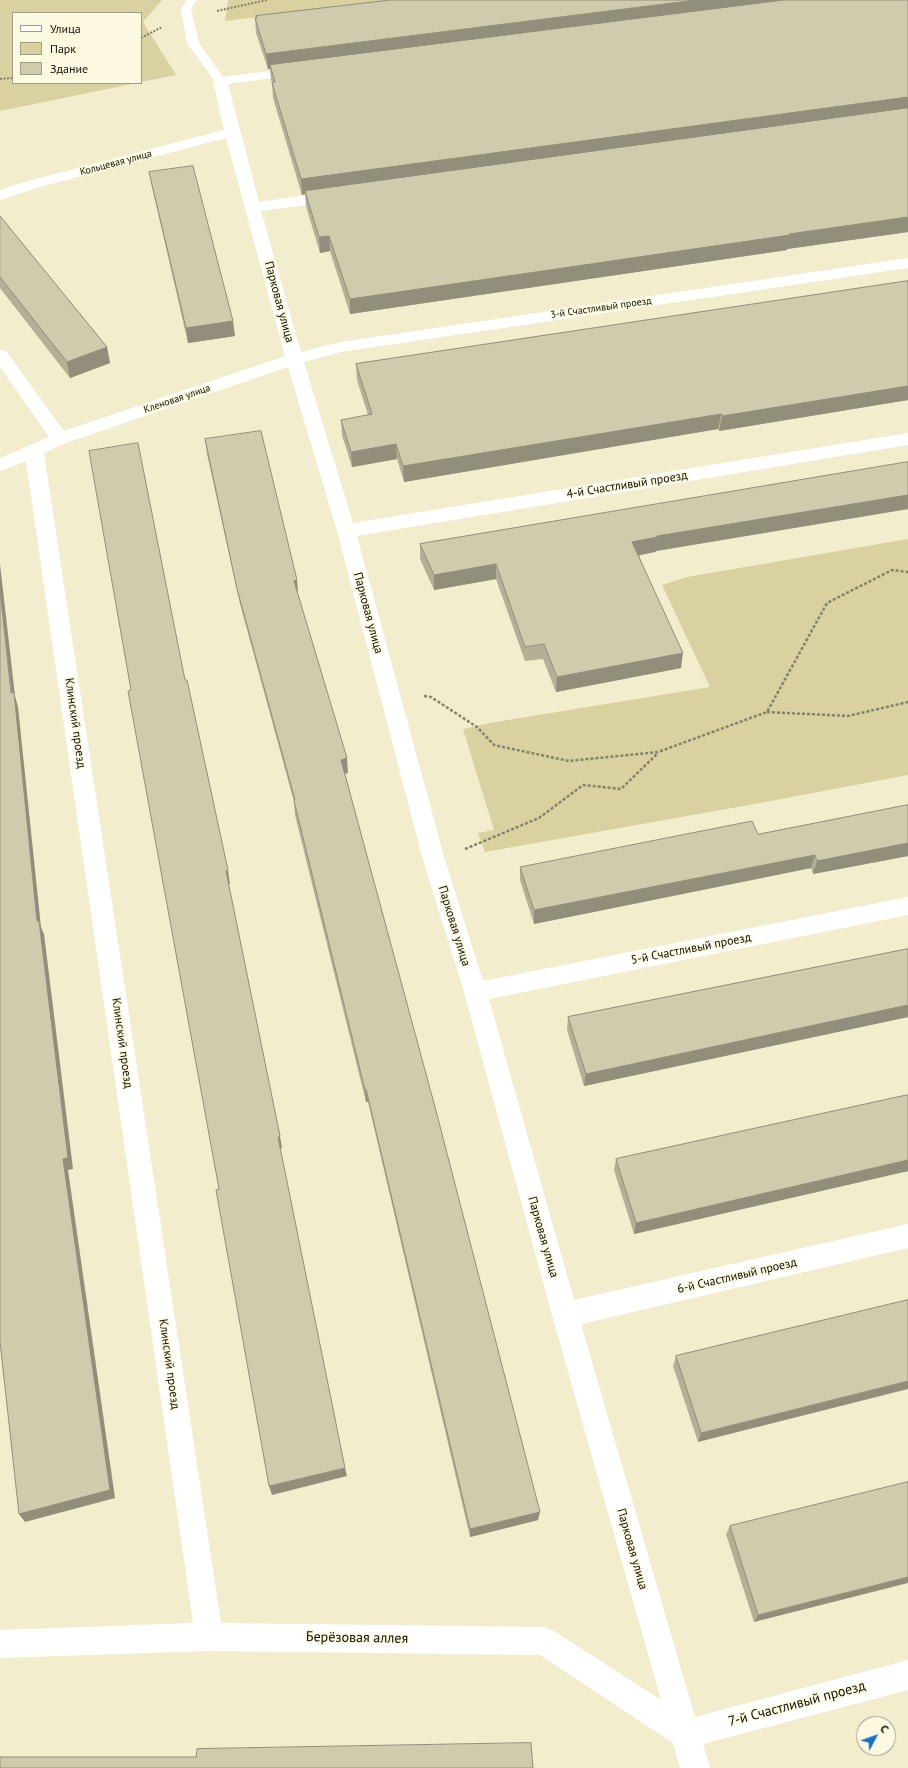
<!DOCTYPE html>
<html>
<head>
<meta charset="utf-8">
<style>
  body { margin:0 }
  #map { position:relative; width:908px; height:1768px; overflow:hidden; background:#f2edcd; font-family:"PT Sans",sans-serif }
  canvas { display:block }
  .legend { position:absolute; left:12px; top:12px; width:130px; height:72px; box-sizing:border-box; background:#fefae1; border:1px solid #9f9c89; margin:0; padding:5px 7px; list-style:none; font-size:12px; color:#100e04 }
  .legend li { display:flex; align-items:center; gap:8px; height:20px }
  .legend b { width:20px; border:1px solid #9f9c89 }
  .north { position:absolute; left:856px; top:1716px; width:40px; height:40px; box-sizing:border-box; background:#fefae1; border:1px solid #9f9c89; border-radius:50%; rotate:49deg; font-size:11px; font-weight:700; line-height:16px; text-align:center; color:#100e04 }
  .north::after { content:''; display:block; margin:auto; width:14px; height:18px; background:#1476c2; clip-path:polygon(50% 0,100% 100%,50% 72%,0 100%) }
</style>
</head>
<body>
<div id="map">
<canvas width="908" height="1768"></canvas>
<ul class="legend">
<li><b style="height:5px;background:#fff"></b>Улица</li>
<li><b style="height:11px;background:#dad1a0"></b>Парк</li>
<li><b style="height:11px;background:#d1cbad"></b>Здание</li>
</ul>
<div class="north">С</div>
</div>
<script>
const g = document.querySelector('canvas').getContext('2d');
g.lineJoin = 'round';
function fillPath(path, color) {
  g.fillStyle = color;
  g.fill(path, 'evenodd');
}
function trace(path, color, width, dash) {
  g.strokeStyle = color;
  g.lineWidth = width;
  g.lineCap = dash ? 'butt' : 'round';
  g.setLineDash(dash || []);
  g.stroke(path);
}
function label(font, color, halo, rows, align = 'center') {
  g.font = font + ' "PT Sans",sans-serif';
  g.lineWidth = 3.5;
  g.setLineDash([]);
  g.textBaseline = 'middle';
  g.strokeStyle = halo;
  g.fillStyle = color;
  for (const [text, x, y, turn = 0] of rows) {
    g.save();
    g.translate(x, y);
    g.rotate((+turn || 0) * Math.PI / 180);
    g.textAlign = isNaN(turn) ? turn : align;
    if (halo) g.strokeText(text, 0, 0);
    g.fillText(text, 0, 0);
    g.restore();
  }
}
fillPath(new Path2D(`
  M 0,0 L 162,0 L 143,22 L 176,75 L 141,82 L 141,13 L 13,13 L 13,83 L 137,83 L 0,111 Z
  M 228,0 L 398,0 L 225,21 Z
  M 908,539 L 908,775 L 760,803 L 485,852 L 478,833 L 494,830 L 463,729 L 490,723 L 710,687 L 662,585 L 687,577 Z`), '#dad1a0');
trace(new Path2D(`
  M 217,11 L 267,0
  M 141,38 L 162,27
  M 0,79 L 13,78`), '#85826c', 2, [2, 1.5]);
trace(new Path2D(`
  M 424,696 L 431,697 L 477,727 L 494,745 L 569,761 L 658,752 L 767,712 L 827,603 L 892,570 L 908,572
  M 767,712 L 848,716 L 908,702
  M 465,849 L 539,818 L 583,785 L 621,789 L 658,753`), '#85826c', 2.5, [3, 2]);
fillPath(new Path2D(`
  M 187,0 L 197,0 L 191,9 L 199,43 L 226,81 L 224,83 L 216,83 L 187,43 L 181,9 Z`), '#fff');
fillPath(new Path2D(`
  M 299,67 L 304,68 L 306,71 L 304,74 L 228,84 L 259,202 L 336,191 L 342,193 L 344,196 L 342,199 L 336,201 L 261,211 L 301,352 L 341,342 L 908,258 L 908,268 L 341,352 L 304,362 L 353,523 L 908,433 L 908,445 L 357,536 L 445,860 L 483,981 L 908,897 L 908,915 L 489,999 L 574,1300 L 908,1224 L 908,1248 L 581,1324 L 695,1717 L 908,1660 L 908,1690 L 703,1744 L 710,1768 L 680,1768 L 673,1743 L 540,1655 L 209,1651 L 0,1658 L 0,1630 L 193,1623 L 26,461 L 0,471 L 0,458 L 49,437 L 0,367 L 0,350 L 6,351 L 64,431 L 285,356 L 226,138 L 40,187 L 0,200 L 0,190 L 28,181 L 224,130 L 213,81 L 215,78 ZM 288,367 L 337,531 L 423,860 L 464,992 L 552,1315 L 661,1700 L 554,1631 L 544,1627 L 221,1623 L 44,453 L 66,443 Z`), '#fff');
fillPath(new Path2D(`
  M 908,0 L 908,232 L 787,249 L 787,250 L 350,314 L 330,251 L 320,253 L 306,206 L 305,194 L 302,195 L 273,98 L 272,83 L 271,80 L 270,69 L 268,69 L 256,33 L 255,18 L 256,18 L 256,16 Z
  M 149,172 L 235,336 L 188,343 L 152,187 Z
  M 0,216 L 107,347 L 110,363 L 70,378 L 0,288 Z
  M 908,281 L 908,400 L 719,431 L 718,429 L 404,482 L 397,459 L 352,467 L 342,435 L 341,420 L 368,415 L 357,380 L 356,364 Z
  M 205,439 L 297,580 L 298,595 L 348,773 L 345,773 L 538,1520 L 470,1537 L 368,1102 L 366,1102 L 295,815 L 294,802 L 240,604 L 207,454 Z
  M 908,462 L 908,509 L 656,551 L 655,552 L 639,555 L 681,668 L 556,692 L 543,659 L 525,661 L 496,579 L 434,590 L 420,559 L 420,544 Z
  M 908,805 L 908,856 L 813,874 L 811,868 L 534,924 L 520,880 L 520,867 L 758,834 Z
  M 908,949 L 908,1017 L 584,1086 L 567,1030 L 568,1017 Z
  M 908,1095 L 908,1171 L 634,1234 L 614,1170 L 616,1159 Z
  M 908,1300 L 698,1442 L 673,1366 L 676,1356 Z
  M 908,1482 L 754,1622 L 726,1534 L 730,1526 Z`), '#b4af95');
fillPath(new Path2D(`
  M 696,0 L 812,0 L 270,65 L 270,69 L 268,69 L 266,54 Z
  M 908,97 L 908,112 L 305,191 L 305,194 L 302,195 L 301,179 Z
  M 908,217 L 908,232 L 787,249 L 787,250 L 350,314 L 350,299 L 789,234 Z
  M 329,236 L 330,251 L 320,253 L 319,237 Z
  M 233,321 L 235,336 L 188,343 L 186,328 Z
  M 107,347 L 110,363 L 70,378 L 67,362 Z
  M 908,386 L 908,400 L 719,431 L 722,416 Z
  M 721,414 L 718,429 L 404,482 L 403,466 Z
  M 396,444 L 397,459 L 352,467 L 351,452 Z
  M 908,495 L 908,509 L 656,551 L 655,552 L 631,557 L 632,542 L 657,536 Z
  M 0,564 L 15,696 L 18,707 L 41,927 L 44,934 L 73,1169 L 68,1170 L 115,1498 L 25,1522 L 19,1514 L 63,1159 L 0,590 Z
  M 496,564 L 496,579 L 434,590 L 434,575 Z
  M 297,580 L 298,595 L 295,595 L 294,581 Z
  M 683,653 L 681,668 L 556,692 L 557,677 Z
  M 347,758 L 348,773 L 343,774 L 341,760 Z
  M 908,843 L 908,856 L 813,874 L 817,861 Z
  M 815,855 L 811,868 L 534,924 L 534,910 Z
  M 228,870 L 230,884 L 228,884 L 226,871 Z
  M 908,1005 L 908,1017 L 584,1086 L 586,1074 Z
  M 366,1089 L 368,1102 L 366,1102 L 365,1090 Z
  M 280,1136 L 282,1148 L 280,1149 L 278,1137 Z
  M 908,1160 L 908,1171 L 634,1234 L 636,1223 Z
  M 908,1381 L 908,1389 L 698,1442 L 701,1433 Z
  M 345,1468 L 347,1476 L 272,1495 L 269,1486 Z
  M 540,1512 L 538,1520 L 470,1537 L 470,1529 Z
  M 908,1577 L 908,1583 L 754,1622 L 758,1615 Z`), '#928e79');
const building = new Path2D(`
  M 391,0 L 696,0 L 266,54 L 255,18 L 257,18 L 256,16 Z
  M 784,0 L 908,0 L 908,97 L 301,179 L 272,83 L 275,82 L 270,65 Z
  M 908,108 L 908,217 L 789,234 L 790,235 L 350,299 L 329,236 L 319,237 L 305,191 Z
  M 193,166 L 233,321 L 186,328 L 149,172 Z
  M 0,216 L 107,347 L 67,362 L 0,277 Z
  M 908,281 L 908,386 L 722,416 L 721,414 L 403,466 L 396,444 L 351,452 L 341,420 L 372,414 L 356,364 Z
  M 261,431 L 297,580 L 294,581 L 347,758 L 341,760 L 435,1107 L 540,1512 L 470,1529 L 366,1089 L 365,1090 L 294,801 L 295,800 L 237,589 L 205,439 Z
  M 138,443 L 185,680 L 187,680 L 228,870 L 226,871 L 280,1136 L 278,1137 L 345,1468 L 269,1486 L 216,1190 L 219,1189 L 128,691 L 131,690 L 89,451 Z
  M 908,462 L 908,495 L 657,536 L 657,537 L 632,542 L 683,653 L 557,677 L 544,644 L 525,647 L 496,564 L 434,575 L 420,544 Z
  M 0,590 L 11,693 L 14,692 L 37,921 L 39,921 L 68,1158 L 63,1159 L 110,1490 L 19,1514 L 0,1342 Z
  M 908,805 L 908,843 L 817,861 L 815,855 L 534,910 L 520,867 L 752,821 L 758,834 Z
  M 908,949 L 908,1005 L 586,1074 L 568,1017 Z
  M 908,1095 L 908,1160 L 636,1223 L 616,1159 Z
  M 908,1300 L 908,1381 L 701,1433 L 676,1356 Z
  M 908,1482 L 908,1577 L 758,1615 L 730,1526 Z
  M 531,1743 L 533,1768 L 0,1768 L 0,1757 L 196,1757 L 197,1749 Z`);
fillPath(building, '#d1cbad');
trace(building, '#928e79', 1);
label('10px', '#100e04', '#fefae1', [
  ["Кольцевая улица",116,163,-15],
  ["3-й Счастливый проезд",601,308,-8],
  ["Кленовая улица",177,399,-19]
]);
label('12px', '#100e04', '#fefae1', [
  ["Парковая улица",279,302,75],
  ["4-й Счастливый проезд",627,485,-9],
  ["Парковая улица",368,613,75],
  ["Клинский проезд",75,723,82],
  ["Парковая улица",454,926,73],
  ["5-й Счастливый проезд",691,949,-11],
  ["Клинский проезд",122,1043,82],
  ["Парковая улица",543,1237,74],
  ["6-й Счастливый проезд",737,1276,-13],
  ["Клинский проезд",169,1364,82],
  ["Парковая улица",632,1549,74]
]);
label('14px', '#100e04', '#fefae1', [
  ["Берёзовая аллея",357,1638,1],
  ["7-й Счастливый проезд",797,1704,-15]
]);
</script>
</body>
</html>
